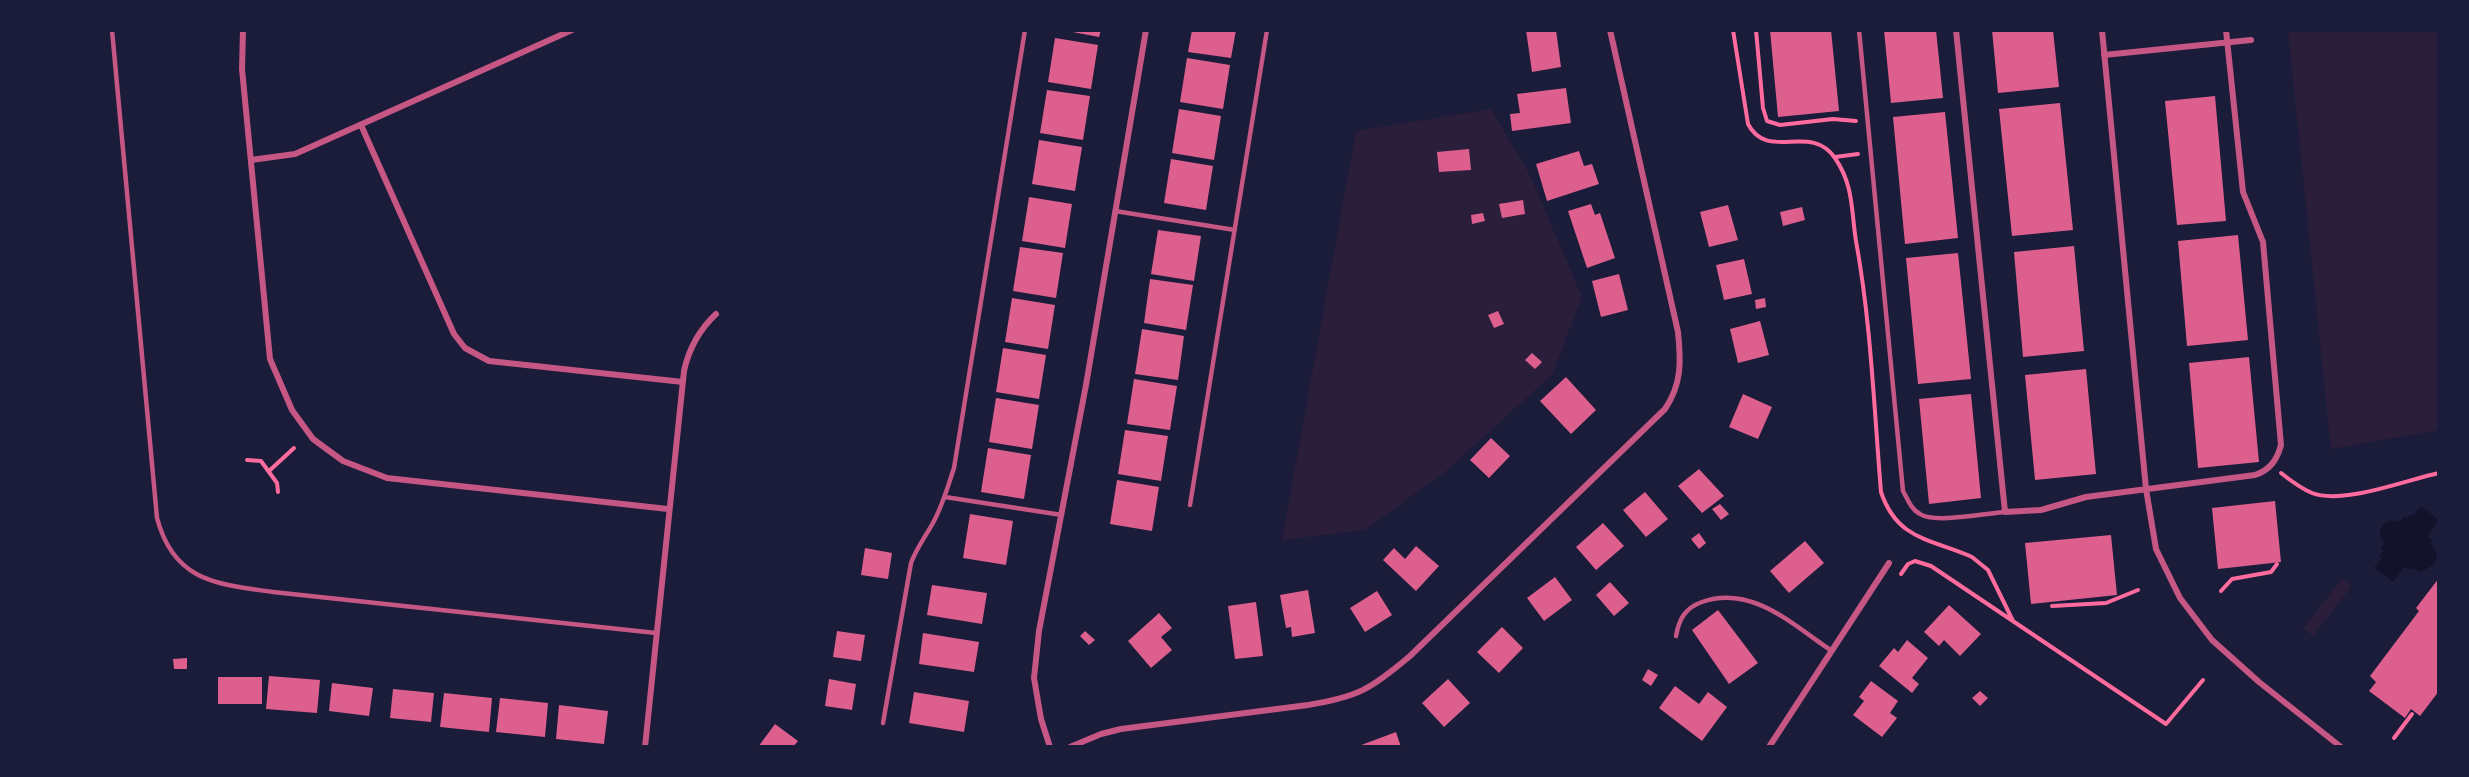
<!DOCTYPE html>
<html>
<head>
<meta charset="utf-8">
<style>
  body { margin:0 }
  #map { position:relative; width:2469px; height:777px; overflow:hidden; background:#1b1b3a; font-family:"Roboto Serif",serif }
  canvas { display:block }
  .frame { position:absolute; inset:0; border:32px solid #1b1b3a; pointer-events:none }
</style>
</head>
<body>
<div id="map">
<canvas width="2469" height="777"></canvas>
<div class="frame"></div>
</div>
<script>
const g = document.querySelector('canvas').getContext('2d');
g.lineJoin = 'round';
function fillPath(path, color) {
  g.fillStyle = color;
  g.fill(path, 'evenodd');
}
function trace(path, color, width, dash) {
  g.strokeStyle = color;
  g.lineWidth = width;
  g.lineCap = dash ? 'butt' : 'round';
  g.setLineDash(dash || []);
  g.stroke(path);
}
fillPath(new Path2D(`
  M 2288,30 L 2439,30 L 2439,430 L 2331,449 Z
  M 1491,109 L 1530,175 L 1582,297 L 1552,375 L 1445,472 L 1365,530 L 1282,540 L 1356,131 Z
  M 2342,579 L 2352,586 L 2313,636 L 2303,628 Z`), '#2a1e3b');
fillPath(new Path2D(`
  M 2421,506 L 2439,520 L 2427,536 L 2432,540 L 2431,543 L 2437,553 L 2435,564 L 2421,572 L 2412,568 L 2410,570 L 2404,567 L 2393,582 L 2374,568 L 2382,558 L 2379,556 L 2383,551 L 2381,548 L 2385,543 C 2373,531 2385,516 2400,522 L 2404,517 L 2407,519 L 2410,515 L 2413,516 Z`), '#12122b');
fillPath(new Path2D(`
  M 1062,30 L 1101,30 L 1099,37 Z
  M 1192,30 L 1236,30 L 1231,58 L 1188,52 Z
  M 1526,30 L 1556,30 L 1561,67 L 1532,72 Z
  M 1770,30 L 1831,30 L 1839,111 L 1778,117 Z
  M 1884,30 L 1936,30 L 1943,98 L 1891,103 Z
  M 1992,30 L 2053,30 L 2059,87 L 1998,93 Z
  M 1055,38 L 1098,45 L 1091,89 L 1048,82 Z
  M 1187,58 L 1230,65 L 1223,109 L 1180,102 Z
  M 1566,88 L 1571,123 L 1512,131 L 1510,114 L 1520,113 L 1517,94 Z
  M 1047,90 L 1090,96 L 1083,140 L 1040,133 Z
  M 2215,96 L 2226,221 L 2177,225 L 2165,101 Z
  M 2060,103 L 2073,230 L 2012,236 L 1999,109 Z
  M 1179,109 L 1221,116 L 1214,160 L 1172,153 Z
  M 1945,112 L 1958,238 L 1905,244 L 1893,117 Z
  M 1039,140 L 1082,147 L 1075,191 L 1032,184 Z
  M 1469,149 L 1471,170 L 1439,172 L 1437,152 Z
  M 1579,151 L 1584,166 L 1592,164 L 1599,184 L 1547,201 L 1536,164 Z
  M 1171,159 L 1213,166 L 1206,210 L 1164,203 Z
  M 1029,197 L 1072,204 L 1065,248 L 1022,241 Z
  M 1523,200 L 1525,214 L 1502,218 L 1499,204 Z
  M 1591,204 L 1595,215 L 1600,213 L 1615,258 L 1587,268 L 1568,211 Z
  M 1728,205 L 1738,240 L 1709,247 L 1700,212 Z
  M 1802,207 L 1805,220 L 1783,226 L 1780,212 Z
  M 1483,213 L 1485,221 L 1472,224 L 1471,215 Z
  M 1158,230 L 1201,236 L 1194,281 L 1151,274 Z
  M 2238,235 L 2248,340 L 2187,346 L 2178,241 Z
  M 2074,246 L 2084,351 L 2023,357 L 2014,252 Z
  M 1020,247 L 1063,253 L 1056,298 L 1013,291 Z
  M 1958,253 L 1971,379 L 1918,384 L 1906,258 Z
  M 1744,259 L 1752,294 L 1724,300 L 1716,265 Z
  M 1619,274 L 1628,310 L 1601,317 L 1592,281 Z
  M 1150,279 L 1193,285 L 1186,330 L 1144,323 Z
  M 1012,298 L 1055,305 L 1048,349 L 1005,342 Z
  M 1765,298 L 1766,307 L 1756,309 L 1755,300 Z
  M 1498,311 L 1504,324 L 1494,328 L 1488,315 Z
  M 1760,321 L 1769,355 L 1738,363 L 1730,329 Z
  M 1142,329 L 1184,336 L 1178,380 L 1135,374 Z
  M 1003,348 L 1046,355 L 1039,399 L 996,392 Z
  M 1532,353 L 1542,362 L 1535,369 L 1525,360 Z
  M 2249,357 L 2259,462 L 2198,468 L 2189,363 Z
  M 2086,369 L 2096,474 L 2035,480 L 2025,375 Z
  M 1566,377 L 1596,410 L 1571,434 L 1540,401 Z
  M 1134,379 L 1177,386 L 1170,430 L 1127,424 Z
  M 1743,394 L 1772,407 L 1758,439 L 1729,427 Z
  M 1971,394 L 1981,498 L 1929,504 L 1919,399 Z
  M 996,398 L 1039,405 L 1032,449 L 989,442 Z
  M 1125,430 L 1168,436 L 1161,481 L 1118,474 Z
  M 1491,438 L 1510,456 L 1489,478 L 1470,460 Z
  M 988,448 L 1031,455 L 1024,499 L 981,492 Z
  M 1699,469 L 1724,496 L 1702,513 L 1678,486 Z
  M 1117,480 L 1159,487 L 1152,531 L 1110,524 Z
  M 1645,492 L 1668,519 L 1646,537 L 1623,510 Z
  M 2275,501 L 2281,562 L 2218,569 L 2212,508 Z
  M 1720,504 L 1729,514 L 1721,520 L 1712,509 Z
  M 970,514 L 1013,521 L 1006,565 L 963,558 Z
  M 1603,523 L 1624,546 L 1596,570 L 1576,547 Z
  M 1699,533 L 1706,543 L 1699,549 L 1691,539 Z
  M 2111,535 L 2117,595 L 2031,604 L 2025,543 Z
  M 1805,541 L 1824,563 L 1789,593 L 1770,571 Z
  M 1416,546 L 1439,566 L 1416,591 L 1383,560 L 1394,548 L 1405,559 Z
  M 865,548 L 892,553 L 888,579 L 861,575 Z
  M 1555,577 L 1572,600 L 1544,621 L 1527,598 Z
  M 2439,578 L 2439,691 L 2420,716 L 2411,709 L 2405,718 L 2369,691 L 2376,682 L 2370,676 L 2419,611 L 2416,608 Z
  M 1610,582 L 1629,603 L 1614,616 L 1596,595 Z
  M 932,585 L 987,593 L 982,624 L 927,615 Z
  M 1308,590 L 1315,633 L 1292,637 L 1291,627 L 1286,628 L 1280,595 Z
  M 1377,591 L 1392,615 L 1365,632 L 1350,608 Z
  M 1256,602 L 1263,656 L 1235,659 L 1228,606 Z
  M 1949,605 L 1981,634 L 1960,656 L 1944,640 L 1939,646 L 1924,632 Z
  M 1718,610 L 1758,663 L 1729,684 L 1692,630 Z
  M 1159,613 L 1172,628 L 1161,637 L 1172,650 L 1151,668 L 1128,641 Z
  M 1502,627 L 1523,648 L 1499,673 L 1477,652 Z
  M 837,631 L 865,635 L 861,661 L 833,657 Z
  M 1085,631 L 1095,640 L 1089,645 L 1080,636 Z
  M 923,633 L 979,642 L 974,672 L 919,664 Z
  M 1907,640 L 1928,658 L 1912,678 L 1919,684 L 1912,693 L 1879,666 L 1894,648 L 1898,652 Z
  M 187,658 L 187,669 L 174,669 L 173,659 Z
  M 1648,669 L 1658,675 L 1651,686 L 1642,680 Z
  M 269,676 L 320,680 L 317,713 L 266,709 Z
  M 218,677 L 262,677 L 262,704 L 218,704 Z
  M 829,679 L 856,684 L 852,710 L 825,706 Z
  M 1448,679 L 1470,703 L 1444,727 L 1422,703 Z
  M 1871,681 L 1898,701 L 1890,713 L 1897,718 L 1882,737 L 1853,715 L 1864,701 L 1859,697 Z
  M 332,683 L 373,688 L 369,716 L 329,711 Z
  M 1675,686 L 1699,704 L 1708,692 L 1727,707 L 1702,741 L 1659,708 Z
  M 393,689 L 434,693 L 431,722 L 390,718 Z
  M 1980,691 L 1988,698 L 1980,706 L 1972,698 Z
  M 914,692 L 969,701 L 964,732 L 909,723 Z
  M 444,693 L 492,698 L 489,732 L 440,727 Z
  M 500,698 L 548,703 L 545,737 L 496,732 Z
  M 559,705 L 608,711 L 604,744 L 556,739 Z
  M 775,724 L 798,741 L 793,747 L 758,747 Z
  M 1396,732 L 1401,747 L 1356,747 Z`), '#dd5f8e');
trace(new Path2D(`
  M 1733,30 L 1748,124 C 1768,162 1810,122 1835,158 C 1854,186 1851,210 1856,241 C 1871,323 1874,408 1881,492 C 1897,540 1931,539 1972,557 L 1988,570 L 2013,621
  M 1756,30 L 1763,108 L 1767,121 L 1780,125 L 1833,119 L 1856,121
  M 1835,157 L 1858,154
  M 247,460 L 261,461 L 277,483 L 278,492
  M 269,471 L 294,448
  M 2281,473 C 2291,481 2300,488 2312,493 C 2343,505 2406,480 2439,473
  M 1901,574 L 1908,564 L 1915,561 L 1931,566 L 2166,724 L 2203,680
  M 2221,591 L 2232,579 L 2271,572 L 2277,564
  M 2052,606 L 2106,603 L 2138,590
  M 2394,738 L 2412,714`), '#ff6b9d', 4);
trace(new Path2D(`
  M 112,30 L 157,518 C 174,582 217,584 273,592 L 656,633
  M 1859,30 L 1903,491 C 1908,500 1911,509 1920,514 C 1935,524 1986,513 2005,512
  M 1115,211 L 1235,230
  M 945,497 L 1062,515
  M 1190,505 L 1267,30
  M 1676,636 C 1679,619 1685,608 1702,602 C 1752,584 1794,626 1832,651
  M 883,723 L 911,563 C 917,547 926,536 934,521 C 943,504 948,486 954,468 L 1025,30`), '#c65784', 4.5);
trace(new Path2D(`
  M 243,30 L 242,69 L 270,359 L 292,410 L 313,439 L 343,461 L 387,478 L 668,509
  M 1956,30 L 2005,512 L 2041,510 L 2086,497 L 2255,475 C 2270,470 2277,460 2281,445 L 2263,242 L 2243,192 L 2226,30
  M 2102,30 L 2146,489 L 2156,549 L 2180,598 L 2212,640 L 2259,682 L 2341,747
  M 2104,55 L 2251,40
  M 361,125 L 454,334 L 465,348 L 489,361 L 683,382
  M 251,160 L 295,154 L 572,30
  M 645,747 L 684,371 C 689,348 699,330 716,314
  M 1050,747 L 1041,719 L 1034,678 L 1039,631 L 1086,385 L 1146,30
  M 1070,747 L 1101,734 L 1121,729 L 1308,705 C 1358,697 1371,689 1410,656 L 1665,409 C 1682,384 1681,361 1678,332 L 1610,30
  M 1769,747 L 1889,563`), '#c65784', 6);
</script>
</body>
</html>
